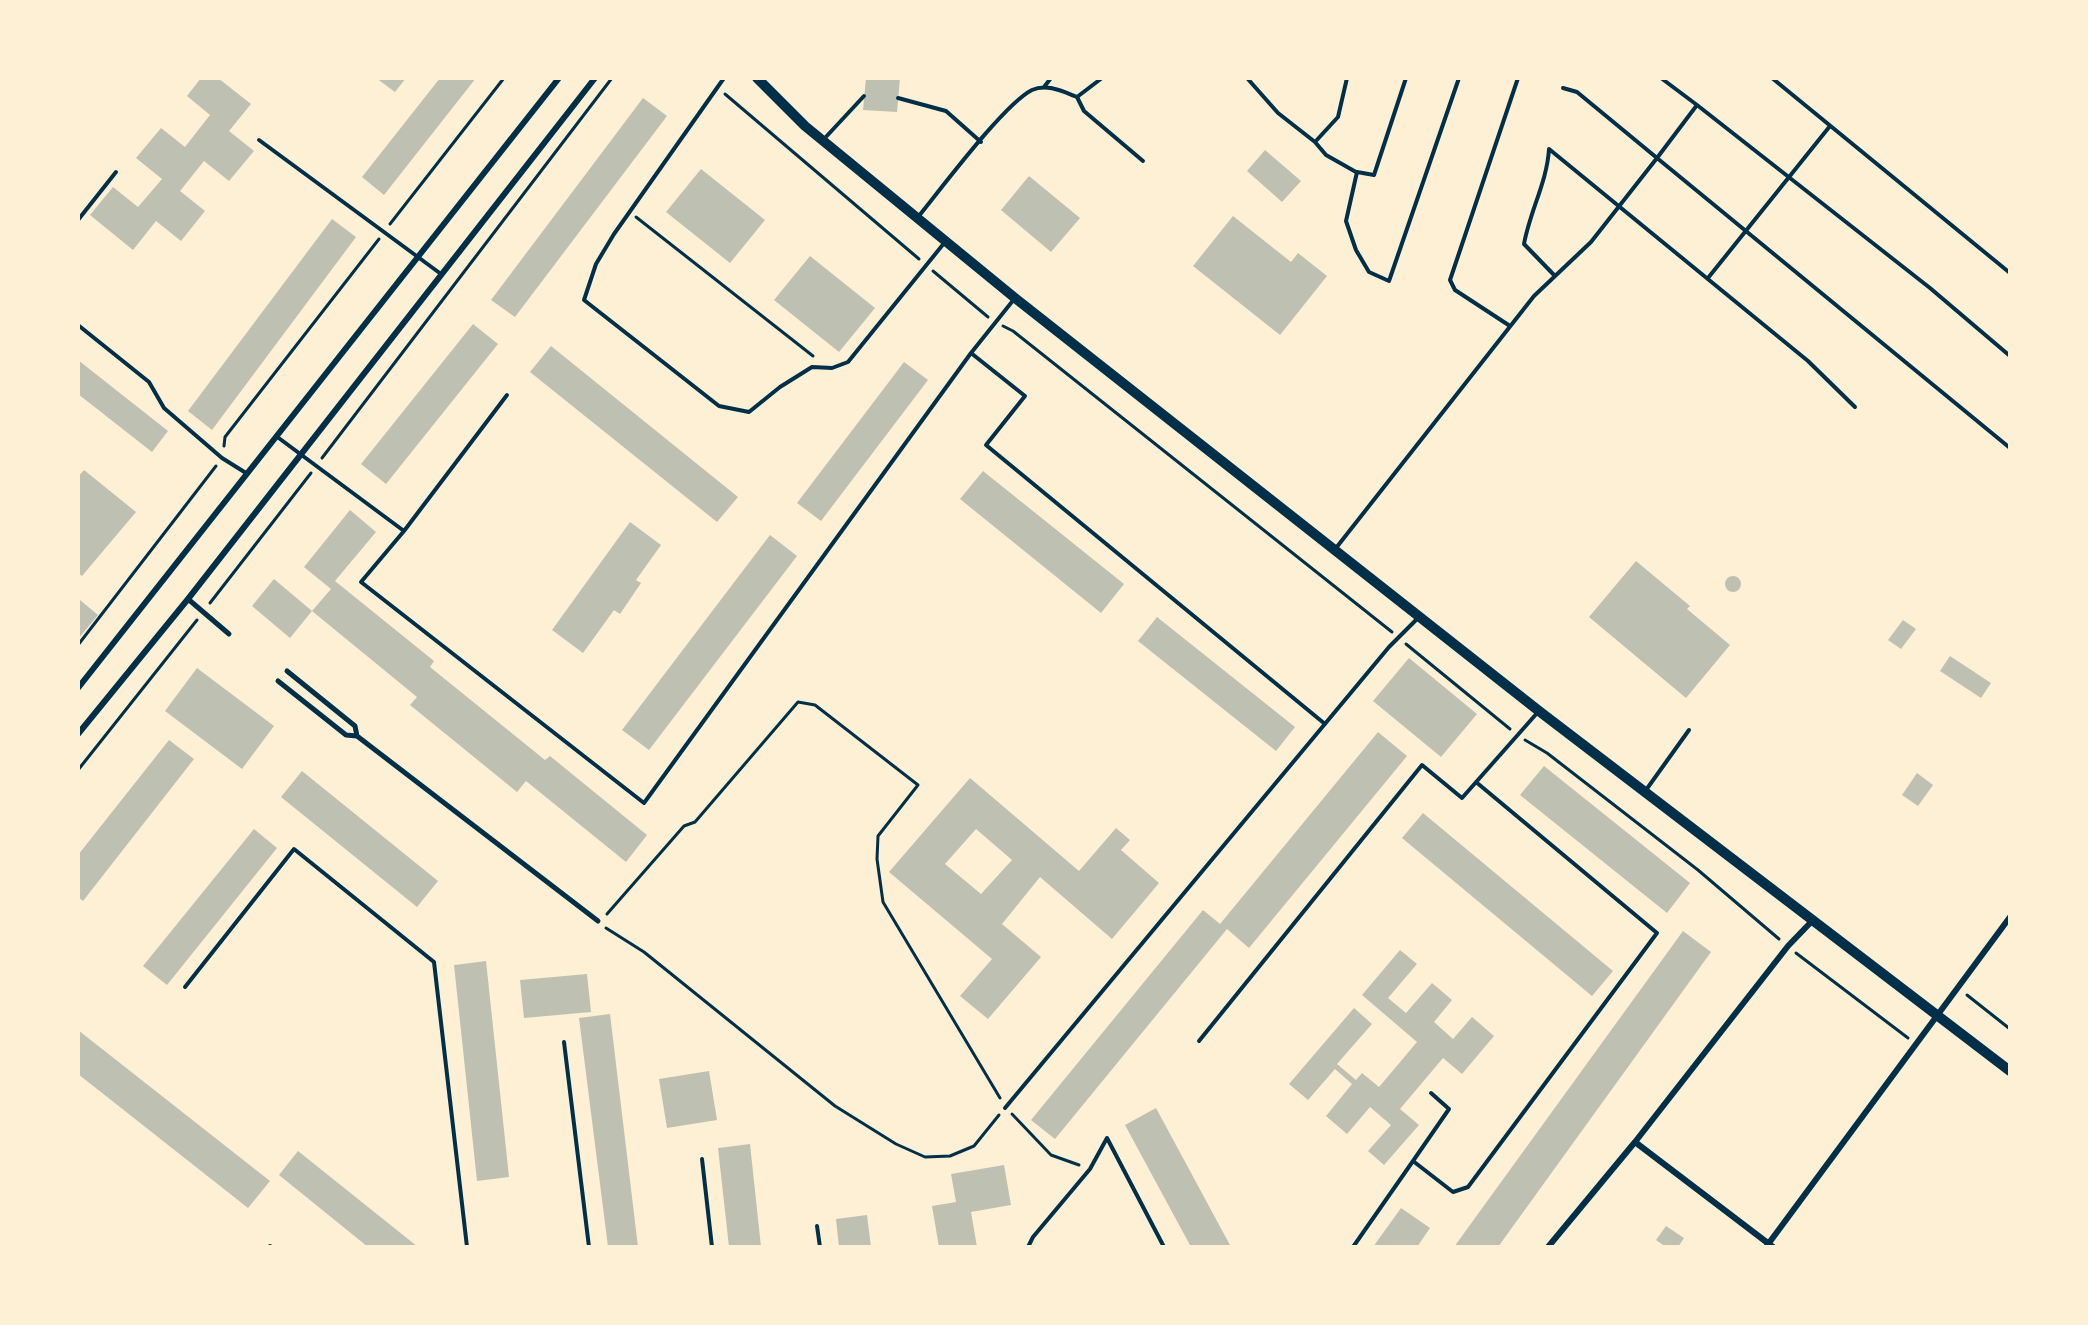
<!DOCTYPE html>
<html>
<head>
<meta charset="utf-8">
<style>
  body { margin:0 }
  #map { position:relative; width:2088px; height:1325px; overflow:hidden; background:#fdf0d5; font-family:Lato,sans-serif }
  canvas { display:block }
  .frame { position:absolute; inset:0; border:80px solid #fdf0d5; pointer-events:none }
</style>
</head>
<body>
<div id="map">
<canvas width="2088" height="1325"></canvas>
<div class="frame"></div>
</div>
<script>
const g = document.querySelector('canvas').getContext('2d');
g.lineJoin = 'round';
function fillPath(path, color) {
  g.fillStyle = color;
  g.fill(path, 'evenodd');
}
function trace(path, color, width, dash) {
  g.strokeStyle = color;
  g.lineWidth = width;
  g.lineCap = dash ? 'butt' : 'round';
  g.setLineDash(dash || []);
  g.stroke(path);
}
fillPath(new Path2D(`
  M 201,78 L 218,78 L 251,104 L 229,131 L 254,151 L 229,181 L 204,161 L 180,191 L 205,211 L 181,241 L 156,221 L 133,250 L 90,215 L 113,187 L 138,207 L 162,179 L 136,158 L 161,128 L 185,147 L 210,115 L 187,96 Z
  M 376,78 L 406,78 L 395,92 Z
  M 440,78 L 476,78 L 384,195 L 362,177 Z
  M 866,78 L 900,78 L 897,112 L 863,110 Z
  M 643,98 L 667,116 L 515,317 L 491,300 Z
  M 1265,150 L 1301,181 L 1282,202 L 1247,171 Z
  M 701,169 L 765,220 L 730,263 L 666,212 Z
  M 1029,176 L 1080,218 L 1051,252 L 1001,210 Z
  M 1233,216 L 1291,262 L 1298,253 L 1327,276 L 1280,335 L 1193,266 Z
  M 332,219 L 356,237 L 212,430 L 188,411 Z
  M 810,256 L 875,308 L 839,352 L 774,300 Z
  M 473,324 L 498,344 L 386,484 L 361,464 Z
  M 551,346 L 738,497 L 717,522 L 530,372 Z
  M 78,360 L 168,431 L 152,452 L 78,394 Z
  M 904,362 L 928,380 L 821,521 L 797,503 Z
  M 84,470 L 136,512 L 82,576 L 78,573 L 78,477 Z
  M 983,471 L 1124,584 L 1101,613 L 960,499 Z
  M 350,510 L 376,532 L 335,581 L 434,661 L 430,667 L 545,760 L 550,756 L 647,835 L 626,862 L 526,781 L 517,792 L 410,705 L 417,697 L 312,611 L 331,589 L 304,567 Z
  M 630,522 L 661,545 L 636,580 L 641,583 L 620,614 L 614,610 L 583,653 L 552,630 Z
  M 770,535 L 797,556 L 649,750 L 622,730 Z
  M 1636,561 L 1690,606 L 1687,609 L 1730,645 L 1686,698 L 1589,617 Z
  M1725 584a8 8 0 1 1 16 0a8 8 0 1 1-16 0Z
  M 274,579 L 312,611 L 290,638 L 252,606 Z
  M 80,600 L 98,615 L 78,639 L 78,602 Z
  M 1157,617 L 1295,727 L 1276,751 L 1138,641 Z
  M 1903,620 L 1916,629 L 1901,649 L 1888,640 Z
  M 1950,656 L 1991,683 L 1981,698 L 1940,671 Z
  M 1409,658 L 1477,714 L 1441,757 L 1373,701 Z
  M 197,668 L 274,726 L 242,769 L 165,711 Z
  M 1378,732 L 1407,756 L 1249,948 L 1227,929 L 1055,1139 L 1031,1120 L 1203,910 L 1220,924 Z
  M 169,740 L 194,759 L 83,901 L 78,897 L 78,855 Z
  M 1544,766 L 1690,883 L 1667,913 L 1520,795 Z
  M 302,771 L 438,881 L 417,907 L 281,797 Z
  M 1917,773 L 1933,785 L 1918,806 L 1902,795 Z
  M 970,778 L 1079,871 L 1116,828 L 1130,840 L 1121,850 L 1159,883 L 1112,939 L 1040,877 L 1002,924 L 1041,957 L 988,1019 L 960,996 L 992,959 L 889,872 ZM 976,829 L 1012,860 L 981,894 L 945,864 Z
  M 1423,813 L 1613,971 L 1592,996 L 1402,838 Z
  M 254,829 L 277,848 L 167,985 L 143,966 Z
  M 1683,931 L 1711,952 L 1498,1247 L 1454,1247 Z
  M 1400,950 L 1417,964 L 1388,998 L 1406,1013 L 1432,983 L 1452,1000 L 1434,1022 L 1453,1039 L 1472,1017 L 1494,1036 L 1462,1074 L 1443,1058 L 1400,1109 L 1419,1125 L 1384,1165 L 1368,1151 L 1391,1125 L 1370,1107 L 1347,1134 L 1326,1116 L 1352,1084 L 1335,1069 L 1308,1100 L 1289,1084 L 1354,1008 L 1372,1024 L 1337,1064 L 1356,1080 L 1362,1073 L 1379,1087 L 1417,1042 L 1362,995 Z
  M 486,961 L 509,1177 L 477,1181 L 454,965 Z
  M 587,974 L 591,1012 L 524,1018 L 520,980 Z
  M 610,1014 L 638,1247 L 608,1247 L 579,1018 Z
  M 78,1030 L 270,1181 L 248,1208 L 78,1074 Z
  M 709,1071 L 717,1120 L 667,1128 L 659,1079 Z
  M 1156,1108 L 1231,1247 L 1191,1247 L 1125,1125 Z
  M 750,1144 L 761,1247 L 729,1247 L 718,1148 Z
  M 298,1151 L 418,1247 L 368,1247 L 279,1175 Z
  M 1004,1165 L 1011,1205 L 971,1212 L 977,1247 L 939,1247 L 932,1206 L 956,1202 L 951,1174 Z
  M 1401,1208 L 1430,1228 L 1417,1247 L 1373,1247 Z
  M 867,1215 L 871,1247 L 839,1247 L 836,1219 Z
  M 1666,1226 L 1684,1238 L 1678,1247 L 1666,1247 L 1656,1240 Z`), '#bec0b2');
trace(new Path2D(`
  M 725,94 L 919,259
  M 636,217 L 813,356
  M 390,224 L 504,78
  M 933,271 L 988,317
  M 1003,326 L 1013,331 L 1392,632
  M 224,446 L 225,437 L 379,239
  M 322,458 L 612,78
  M 210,603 L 311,473
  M 1406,644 L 1510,729
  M 78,645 L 216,466
  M 1525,740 L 1547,753 L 1698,870 L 1779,939
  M 78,770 L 197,620
  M 607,914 L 684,826 L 695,822 L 798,702 L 815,705 L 918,785 L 878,836 L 877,859 L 883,902 L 1000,1098
  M 606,928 L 644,952 L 835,1106 L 896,1144 L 925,1157 L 950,1156 L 974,1146 L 999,1115
  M 1796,953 L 1908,1038
  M 1967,995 L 2010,1029
  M 1012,1114 L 1051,1155 L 1079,1165`), '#003049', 3);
trace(new Path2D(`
  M 724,78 L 614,234 L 596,264 L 584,300 L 719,406 L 749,412 L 780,387 L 812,367 L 832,368 L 848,362 L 945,242
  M 1102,78 L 1077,97 L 1084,111 L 1143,161
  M 1247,78 L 1278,113 L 1315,142
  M 1347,78 L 1338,117 L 1315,142 L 1326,155 L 1356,172
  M 1406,78 L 1374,175 L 1357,172 L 1346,221 L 1356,250 L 1369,272 L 1389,281 L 1459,78
  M 1661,78 L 1697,105 L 1657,158 L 2010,448
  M 1772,78 L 2010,273
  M 1044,87 L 1051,78
  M 898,98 L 946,111 L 981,142
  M 1697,105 L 1930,288 L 2010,356
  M 824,139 L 864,96
  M 259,140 L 441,274
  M 918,217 C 941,189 1004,104 1032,90 C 1047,83 1064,92 1077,97
  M 78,220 L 116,172
  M 1555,276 L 1524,244 C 1530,211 1547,182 1549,149 L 1808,361 L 1855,407
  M 1708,278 L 1830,126
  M 78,325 L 149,382 L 164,408 L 222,458 L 246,473
  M 1510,326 L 1455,290 L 1450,280 L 1518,78
  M 971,353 L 1025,396 L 986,445 L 1325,724
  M 276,436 L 404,531 L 361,582 L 644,803 L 971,353 L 1015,298
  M 404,531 L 507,395
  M 1336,548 L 1534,296 L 1591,242 L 1657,158 L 1577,92 L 1563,88
  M 1646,790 L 1689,730
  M 185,987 L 294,849 L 434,962 L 467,1247
  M 1199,1041 L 1422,765 L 1462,798 L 1538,712
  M 564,1042 L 589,1247
  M 1431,1093 L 1449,1109 L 1413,1161 L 1453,1192 L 1468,1187 L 1657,933 L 1476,782
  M 1005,1108 L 1389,647 L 1419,617
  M 702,1159 L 712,1247
  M 817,1226 L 820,1247
  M 270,1246 L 272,1247
  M 1028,1247 L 1033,1237 L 1090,1169 L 1107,1138 L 1164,1247
  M 1353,1247 L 1413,1161`), '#003049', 4);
trace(new Path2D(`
  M 188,599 L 229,634
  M 287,671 L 355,726 L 357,736
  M 278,681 L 346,735 L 357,736 L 598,921`), '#003049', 5);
trace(new Path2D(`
  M 78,688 L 559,78
  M 78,734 L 188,599 L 595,78
  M 1635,1142 L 1773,1247
  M 1548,1247 L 1635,1142 L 1788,946 L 1813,920
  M 1766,1247 L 2010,917`), '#003049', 6);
trace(new Path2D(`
  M 757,78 L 805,126 L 1015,298 L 1539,711 L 2010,1071`), '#003049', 10);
</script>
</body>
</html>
